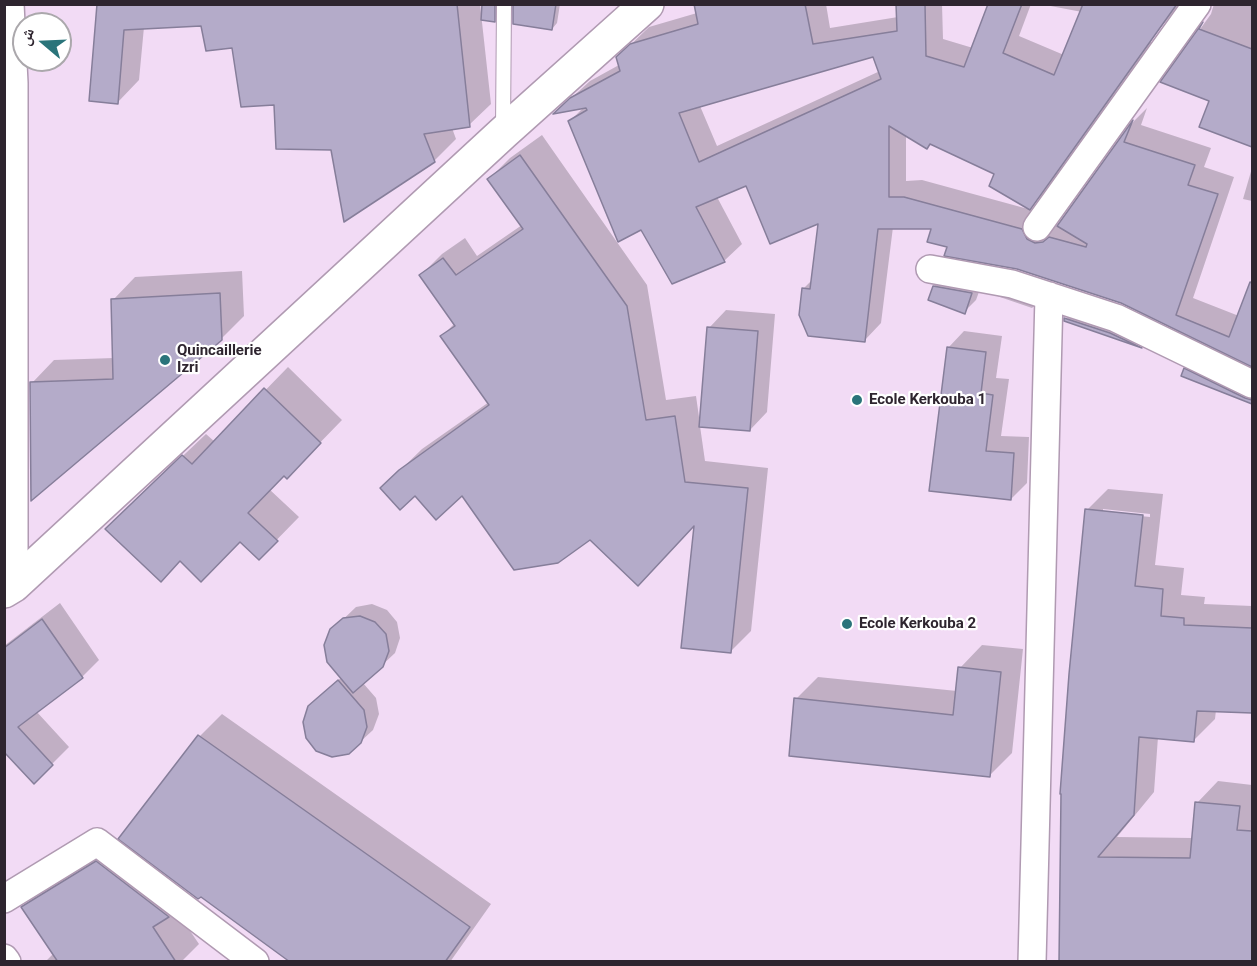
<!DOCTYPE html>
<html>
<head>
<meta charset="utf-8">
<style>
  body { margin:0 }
  #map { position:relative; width:1257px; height:966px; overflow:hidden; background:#f2dbf5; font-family:Roboto,"Noto Naskh Arabic",sans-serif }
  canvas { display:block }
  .frame { position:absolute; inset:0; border:6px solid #2e252f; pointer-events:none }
  .north { position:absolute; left:12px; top:12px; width:60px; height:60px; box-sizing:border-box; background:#fff; border:2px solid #aba8ac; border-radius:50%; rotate:289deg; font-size:16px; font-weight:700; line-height:24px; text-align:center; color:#2e252f }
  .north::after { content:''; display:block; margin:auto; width:21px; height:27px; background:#2a747a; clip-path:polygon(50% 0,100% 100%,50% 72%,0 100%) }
</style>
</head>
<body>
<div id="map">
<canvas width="1257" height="966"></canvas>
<div class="frame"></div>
<div class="north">ش</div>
</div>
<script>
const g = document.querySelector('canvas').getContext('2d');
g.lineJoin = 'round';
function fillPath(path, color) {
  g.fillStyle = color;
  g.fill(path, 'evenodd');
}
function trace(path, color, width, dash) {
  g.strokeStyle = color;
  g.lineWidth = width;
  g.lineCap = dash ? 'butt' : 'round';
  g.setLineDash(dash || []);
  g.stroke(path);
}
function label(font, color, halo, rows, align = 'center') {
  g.font = font + ' Roboto,sans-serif';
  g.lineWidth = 4.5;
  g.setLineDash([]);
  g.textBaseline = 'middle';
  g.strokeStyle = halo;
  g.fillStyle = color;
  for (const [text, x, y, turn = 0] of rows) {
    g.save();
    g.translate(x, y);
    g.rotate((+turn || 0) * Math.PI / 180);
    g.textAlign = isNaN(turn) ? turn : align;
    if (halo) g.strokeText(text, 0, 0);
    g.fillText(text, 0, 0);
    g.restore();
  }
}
fillPath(new Path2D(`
  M 99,4 L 480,4 L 491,104 L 469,125 L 452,128 L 456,139 L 434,161 L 332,148 L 275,104 L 234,46 L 202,24 L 144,27 L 139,80 L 118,102 Z
  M 517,4 L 560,4 L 557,23 L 552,29 Z
  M 695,4 L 826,4 L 830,28 L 898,17 L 898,4 L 942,4 L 943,39 L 973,48 L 990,4 L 1031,4 L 1019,36 L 1064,55 L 1082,12 L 1040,4 L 1143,4 L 1146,42 L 1154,42 L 1047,191 L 1029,208 L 996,174 L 932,143 L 927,147 L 906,135 L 906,181 L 922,180 L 1039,212 L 1053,226 L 1060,225 L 1134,121 L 1147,108 L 1141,125 L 1211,148 L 1204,167 L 1234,177 L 1193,298 L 1239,316 L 1244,303 L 1252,294 L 1252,365 L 1122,302 L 949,246 L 933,228 L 893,227 L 881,323 L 864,341 L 804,288 L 813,279 L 820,222 L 747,184 L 717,197 L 742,244 L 724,261 L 642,228 L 570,121 L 584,107 L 557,111 L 590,81 L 619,65 L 617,58 L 649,27 L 697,13 ZM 874,56 L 880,71 L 717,146 L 700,106 Z
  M 1158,4 L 1181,4 L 1156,33 Z
  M 1214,4 L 1252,4 L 1252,141 L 1249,144 L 1211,100 L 1163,81 L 1211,14 Z
  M 542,135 L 647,285 L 666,400 L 696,396 L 700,424 L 709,328 L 726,310 L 775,314 L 767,412 L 750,430 L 700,426 L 705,461 L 768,468 L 751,631 L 730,652 L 696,523 L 590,538 L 462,493 L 415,494 L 382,488 L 422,449 L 489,402 L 442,336 L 455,323 L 421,275 L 442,254 L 465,238 L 477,256 L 522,225 L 489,179 L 510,158 Z
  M 1252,168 L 1252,201 L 1243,199 Z
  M 242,271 L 244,316 L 221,339 L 32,497 L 32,383 L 54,360 L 114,358 L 113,300 L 135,277 Z
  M 946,274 L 983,281 L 976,300 L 964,312 L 934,286 Z
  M 1007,286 L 1044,296 L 1032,308 L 997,296 Z
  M 1082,302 L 1157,331 L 1141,346 L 1066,320 Z
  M 964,331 L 1002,336 L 996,378 L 1009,379 L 1001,436 L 1029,437 L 1027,483 L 1011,499 L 931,490 L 948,348 Z
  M 1202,352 L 1252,376 L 1252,402 L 1182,376 L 1185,369 Z
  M 288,367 L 342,420 L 309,454 L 284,474 L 269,489 L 299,517 L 259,558 L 241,540 L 130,506 L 206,434 L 215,442 Z
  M 1108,489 L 1163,494 L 1155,565 L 1184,568 L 1181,595 L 1205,597 L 1204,604 L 1252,606 L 1252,712 L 1216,710 L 1215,719 L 1194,740 L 1158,737 L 1154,792 L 1117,837 L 1193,838 L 1197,803 L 1218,781 L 1252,785 L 1252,962 L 1061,962 L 1087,510 ZM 1103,509 L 1150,514 L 1150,517 L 1103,512 Z
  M 60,603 L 99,660 L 82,677 L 36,711 L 69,747 L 34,782 L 4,750 L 4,646 Z
  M 372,604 L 387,610 L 397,622 L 400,638 L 395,653 L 363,683 L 376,698 L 379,714 L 373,730 L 360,742 L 322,694 L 342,677 L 332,630 L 356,607 Z
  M 982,645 L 1023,649 L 1012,753 L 990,775 L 796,699 L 818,677 L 957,691 L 960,668 Z
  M 222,714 L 491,904 L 450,962 L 293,962 L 121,838 L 200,736 Z
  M 117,841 L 175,909 L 199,944 L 181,962 L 45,962 L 54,953 L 23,907 L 43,887 Z`), '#0003');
const building = new Path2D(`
  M 97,4 L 457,4 L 470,127 L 424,134 L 435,162 L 344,222 L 331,150 L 276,149 L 274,105 L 241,107 L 232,48 L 206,51 L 201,26 L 124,30 L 118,104 L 89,101 Z
  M 482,4 L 495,4 L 495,22 L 481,20 Z
  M 513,4 L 556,4 L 552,30 L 513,24 Z
  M 694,4 L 805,4 L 813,44 L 897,31 L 896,4 L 925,4 L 926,56 L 964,67 L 988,4 L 1022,4 L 1003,53 L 1054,75 L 1083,4 L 1177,4 L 1030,210 L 989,186 L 994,174 L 930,144 L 927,149 L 889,126 L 889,197 L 904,197 L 1022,229 L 1027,239 L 1035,243 L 1043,242 L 1049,237 L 1086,247 L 1087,244 L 1057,226 L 1133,120 L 1124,142 L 1195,165 L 1188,185 L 1218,194 L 1176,315 L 1229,337 L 1250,282 L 1252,283 L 1252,367 L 1121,303 L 1017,269 L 944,256 L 947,247 L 927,242 L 931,229 L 878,229 L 865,342 L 808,336 L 799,315 L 802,288 L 810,289 L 818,224 L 770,244 L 746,186 L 696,207 L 725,262 L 672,284 L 641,230 L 618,242 L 568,121 L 587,110 L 586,108 L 553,114 L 570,98 L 620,71 L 616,57 L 630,44 L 698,24 ZM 873,57 L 881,79 L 699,162 L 679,113 Z
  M 1203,22 L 1199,29 L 1252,49 L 1252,147 L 1199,127 L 1209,101 L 1160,82 Z
  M 520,155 L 627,306 L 646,420 L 675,416 L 685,482 L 748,488 L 731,653 L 681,648 L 694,526 L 638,586 L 590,540 L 558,563 L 514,570 L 462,496 L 436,520 L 415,496 L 400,510 L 380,488 L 399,470 L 489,405 L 440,336 L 455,326 L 419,275 L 443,258 L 456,275 L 523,229 L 487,179 Z
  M 933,286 L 972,293 L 965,314 L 928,300 Z
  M 220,293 L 222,340 L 31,501 L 30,382 L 113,379 L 111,299 Z
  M 1064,318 L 1110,333 L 1142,348 L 1064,321 Z
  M 707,327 L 758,331 L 750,431 L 699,427 Z
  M 947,347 L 986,352 L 981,393 L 993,395 L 986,451 L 1014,453 L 1011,500 L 929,491 Z
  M 1184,368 L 1245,398 L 1252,400 L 1252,404 L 1181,376 Z
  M 264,388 L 321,443 L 287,479 L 284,476 L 248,513 L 278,541 L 259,560 L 240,542 L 201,582 L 180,561 L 161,582 L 105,529 L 182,455 L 192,464 Z
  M 1085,509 L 1143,515 L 1135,586 L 1163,589 L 1161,616 L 1184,618 L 1184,625 L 1252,628 L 1252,713 L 1197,711 L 1194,742 L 1139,737 L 1134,815 L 1098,857 L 1190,858 L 1195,802 L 1240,806 L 1237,830 L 1252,831 L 1252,962 L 1059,962 L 1061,794 L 1060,794 L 1069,674 Z
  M 360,616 L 375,622 L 386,634 L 389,651 L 383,667 L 353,693 L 327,662 L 324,645 L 330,629 L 343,618 Z
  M 42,619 L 83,678 L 18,727 L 53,765 L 34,784 L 4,752 L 4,648 Z
  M 958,667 L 1001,672 L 990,777 L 789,756 L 794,698 L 953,715 Z
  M 338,680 L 364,710 L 367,727 L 361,743 L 349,754 L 332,757 L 316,751 L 306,738 L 303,722 L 308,706 Z
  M 198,735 L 470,927 L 445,962 L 290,962 L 201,897 L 198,899 L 118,839 Z
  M 96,861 L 169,917 L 153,927 L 176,962 L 58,962 L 21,907 Z`);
fillPath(building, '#b4abc9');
trace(building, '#867e9a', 1.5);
const lane = new Path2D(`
  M 503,128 L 504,4`);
const street = new Path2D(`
  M 10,4 L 14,83 L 14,585
  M 1037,227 L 1197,4
  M 930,269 L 1012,284 L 1116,318 L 1252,384
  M 4,899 L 97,842 L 255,962
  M 4,958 L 7,962
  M 1032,962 L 1049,296`);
const secondary = new Path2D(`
  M 4,591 L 14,585 L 503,133 L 647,4`);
trace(lane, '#b09ab2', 16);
trace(street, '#b09ab2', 30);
trace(secondary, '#b09ab2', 36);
trace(lane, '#fff', 14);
trace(street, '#fff', 27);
trace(secondary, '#fff', 33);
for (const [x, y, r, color] of [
  [165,360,6,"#2a747a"],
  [857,400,6,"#2a747a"],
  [847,624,6,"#2a747a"]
]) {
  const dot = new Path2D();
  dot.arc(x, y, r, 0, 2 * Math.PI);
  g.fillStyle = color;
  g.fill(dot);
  trace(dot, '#fff', 2);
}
label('bold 15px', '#2e252f', '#fff', [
  ["Quincaillerie",177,351],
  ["Izri",177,368],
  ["Ecole Kerkouba 1",869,400],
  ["Ecole Kerkouba 2",859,624]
], 'left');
</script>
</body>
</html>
